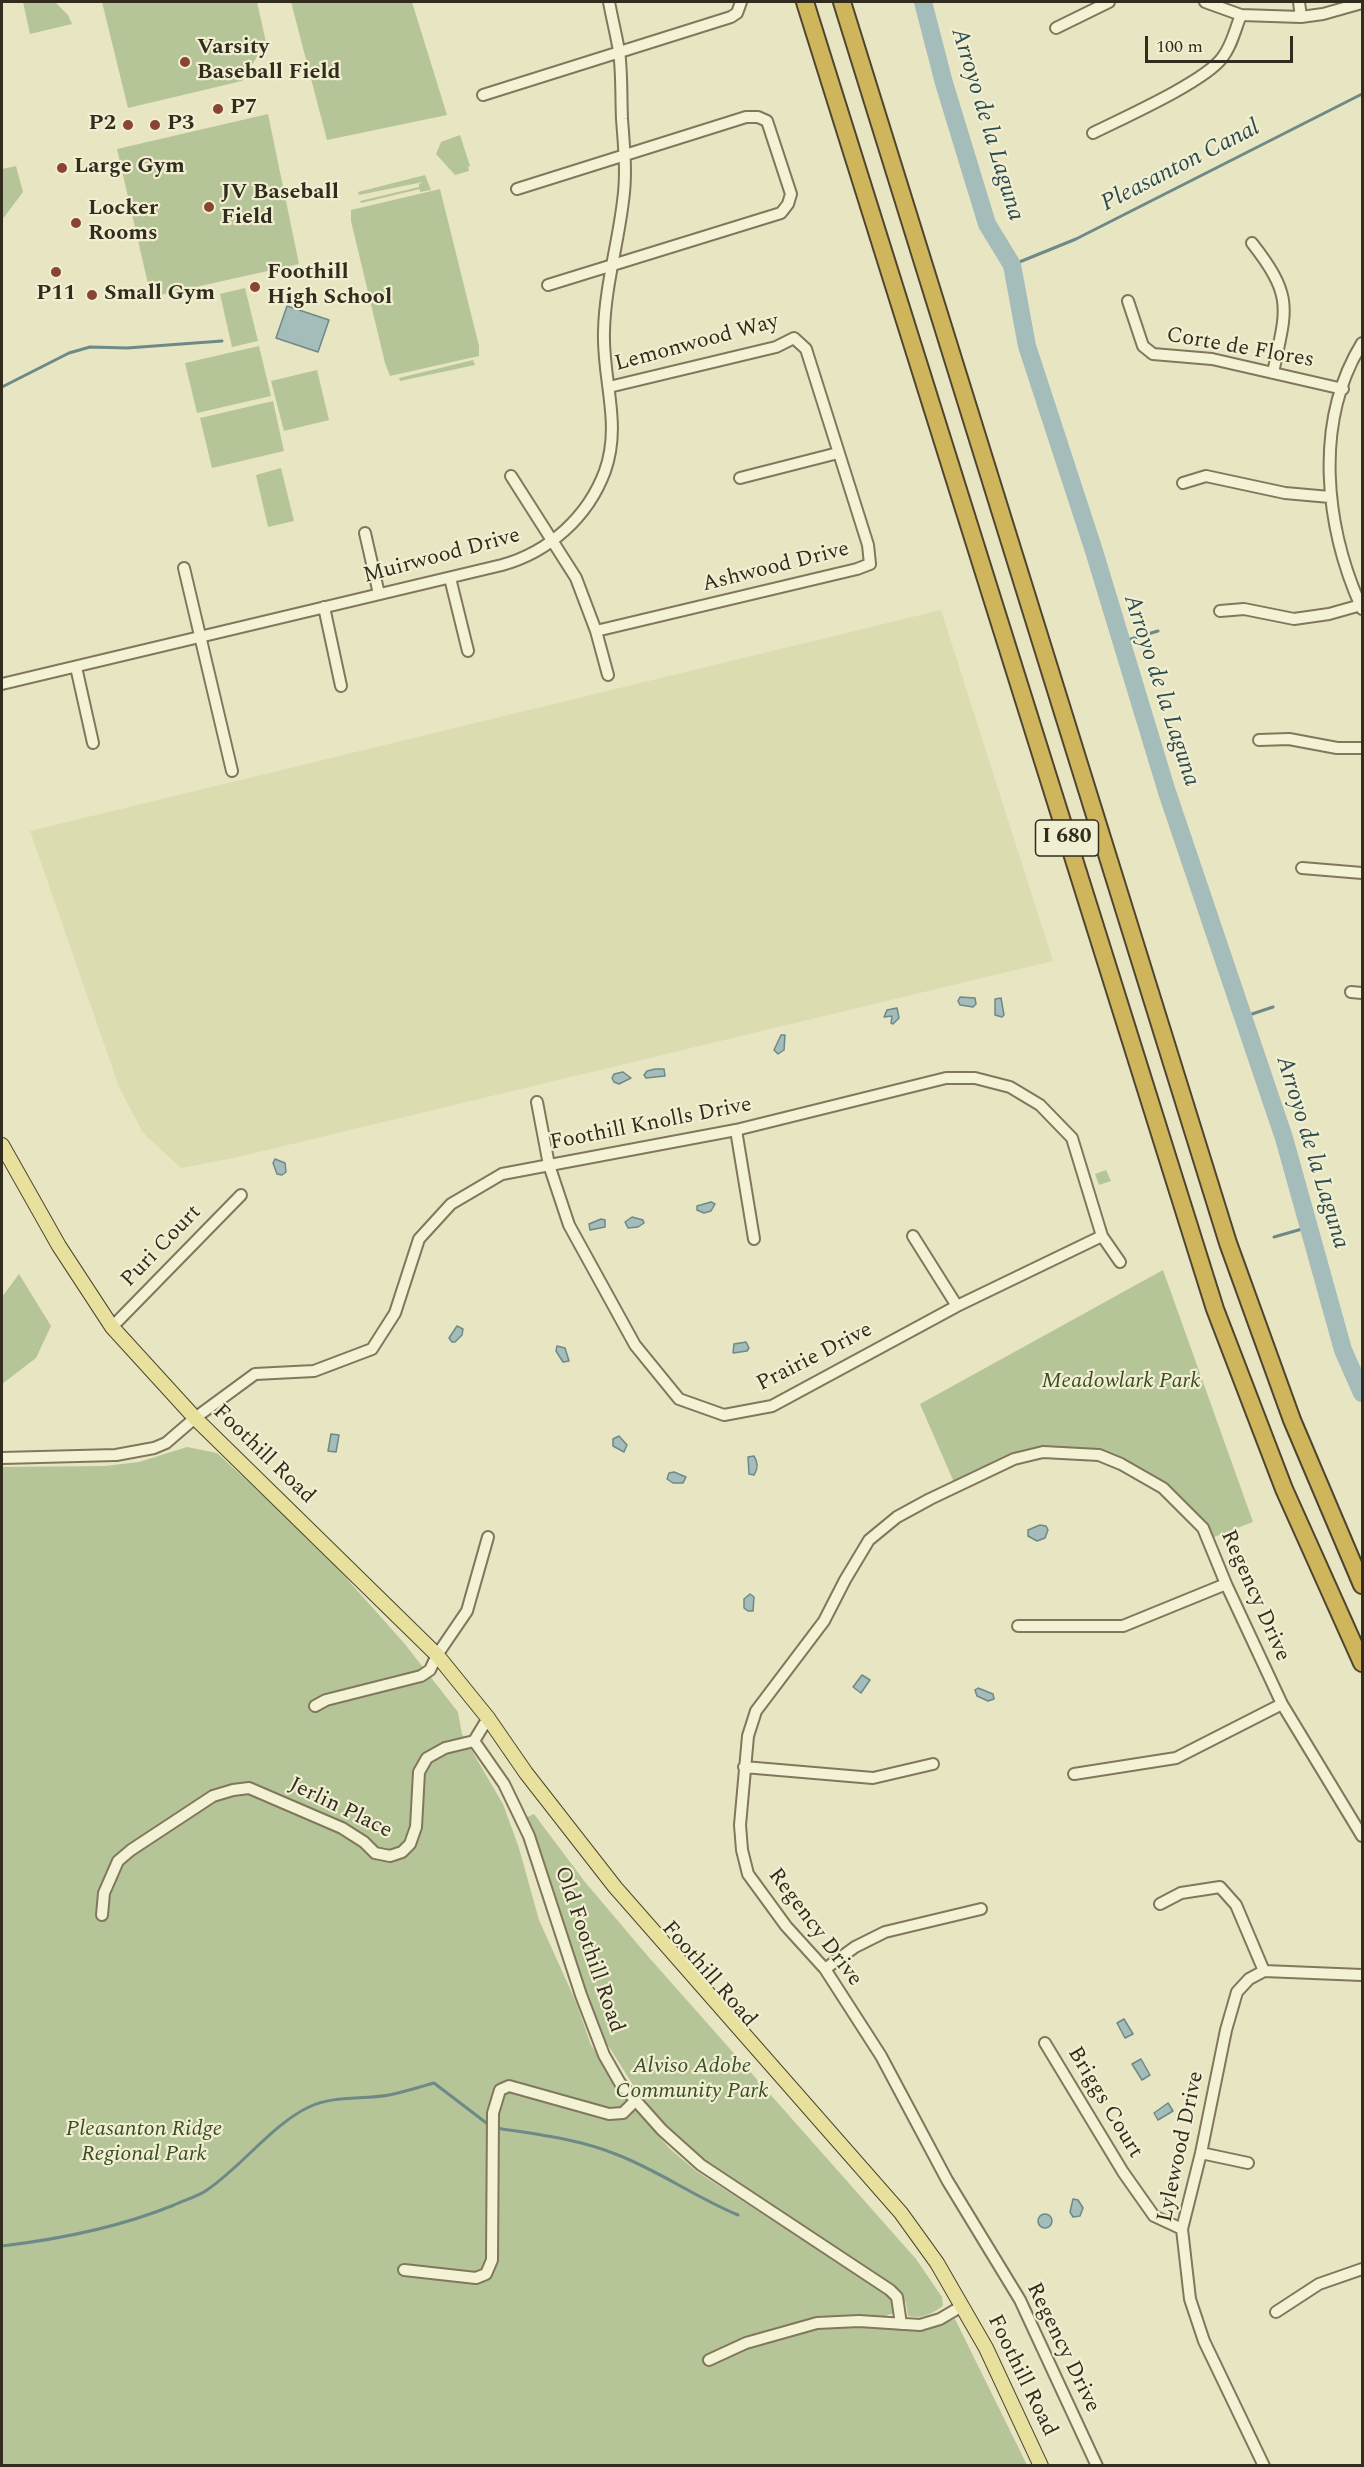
<!DOCTYPE html>
<html>
<head>
<meta charset="utf-8">
<style>
  body { margin:0 }
  #map { position:relative; width:1364px; height:2467px; overflow:hidden; background:#e8e5c3; font-family:Spectral,serif }
  canvas { display:block }
  .frame { position:absolute; inset:0; border:3px solid #322c1e; pointer-events:none }
  .scale { position:absolute; left:1145px; top:36px; width:148px; height:27px; box-sizing:border-box; border:3px solid #322c1e; border-top:0; padding-left:8px; font-size:18px; line-height:21px; white-space:nowrap; color:#322c1e; -webkit-text-stroke:4px #f1efd1; paint-order:stroke }
</style>
</head>
<body>
<div id="map">
<canvas width="1364" height="2467"></canvas>
<div class="frame"></div>
<div class="scale">100 m</div>
</div>
<script>
const g = document.querySelector('canvas').getContext('2d');
g.lineJoin = 'round';
function fillPath(path, color) {
  g.fillStyle = color;
  g.fill(path, 'evenodd');
}
function trace(path, color, width, dash) {
  g.strokeStyle = color;
  g.lineWidth = width;
  g.lineCap = dash ? 'butt' : 'round';
  g.setLineDash(dash || []);
  g.stroke(path);
}
function label(font, color, halo, rows, align = 'center') {
  g.font = font + ' Spectral,serif';
  g.lineWidth = 4.5;
  g.setLineDash([]);
  g.textBaseline = 'middle';
  g.strokeStyle = halo;
  g.fillStyle = color;
  for (const [text, x, y, turn = 0] of rows) {
    g.save();
    g.translate(x, y);
    g.rotate((+turn || 0) * Math.PI / 180);
    g.textAlign = isNaN(turn) ? turn : align;
    if (halo) g.strokeText(text, 0, 0);
    g.fillText(text, 0, 0);
    g.restore();
  }
}
fillPath(new Path2D(`
  M 941,610 L 1053,961 L 234,1158 L 181,1168 L 143,1133 L 119,1087 L 30,831 Z`), '#dbddb1');
fillPath(new Path2D(`
  M 23,2 L 55,2 L 68,15 L 72,24 L 30,34 Z
  M 102,2 L 257,2 L 266,42 L 242,81 L 128,108 Z
  M 291,2 L 412,2 L 447,115 L 327,140 Z
  M 268,114 L 299,264 L 151,297 L 117,149 Z
  M 460,135 L 470,166 L 468,167 L 469,171 L 455,175 L 436,154 L 441,142 Z
  M 16,166 L 23,192 L 2,220 L 2,169 Z
  M 425,175 L 431,190 L 420,192 L 420,189 L 361,203 L 360,201 L 419,187 L 419,184 L 423,182 L 359,195 L 358,192 Z
  M 440,189 L 479,346 L 479,356 L 390,376 L 385,363 L 351,221 L 351,210 Z
  M 245,288 L 258,341 L 232,347 L 220,294 Z
  M 259,346 L 271,396 L 197,413 L 185,363 Z
  M 473,360 L 475,365 L 400,381 L 399,378 Z
  M 317,370 L 329,420 L 284,431 L 271,381 Z
  M 273,401 L 284,451 L 212,468 L 200,418 Z
  M 281,468 L 294,521 L 268,527 L 256,475 Z
  M 1106,1170 L 1111,1181 L 1099,1185 L 1095,1174 Z
  M 1163,1270 L 1253,1522 L 1209,1539 L 1187,1508 L 1101,1458 L 1051,1454 L 1010,1463 L 956,1487 L 920,1404 Z
  M 19,1274 L 51,1326 L 36,1358 L 2,1384 L 2,1297 Z
  M 187,1447 L 217,1453 L 315,1543 L 404,1643 L 458,1712 L 462,1734 L 503,1804 L 519,1848 L 539,1920 L 576,2002 L 591,2045 L 642,2116 L 669,2148 L 696,2171 L 888,2295 L 892,2300 L 895,2313 L 887,2315 L 887,2329 L 926,2330 L 955,2319 L 1027,2465 L 2,2465 L 2,1467 L 105,1466 L 139,1462 Z
  M 534,1814 L 585,1882 L 646,1954 L 916,2259 L 942,2297 L 943,2306 C 931,2314 923,2319 908,2316 L 906,2303 L 894,2289 L 706,2161 L 685,2144 L 643,2101 L 601,2034 L 525,1818 Z`), '#b6c598');
const water = new Path2D(`
  M 287,306 L 329,320 L 318,352 L 276,338 Z
  M 960,997 L 975,998 L 976,1004 L 973,1007 L 960,1005 L 958,1001 Z
  M 1001,998 L 1004,1015 L 1002,1017 L 995,1015 L 995,999 Z
  M 897,1008 L 899,1018 L 893,1024 L 891,1023 L 892,1016 L 884,1017 L 887,1010 Z
  M 781,1035 L 785,1035 L 784,1050 L 778,1054 L 774,1050 Z
  M 655,1069 L 664,1069 L 665,1076 L 646,1078 L 644,1075 L 647,1071 Z
  M 623,1072 L 631,1078 L 619,1084 L 614,1082 L 612,1078 L 614,1074 Z
  M 275,1159 L 285,1163 L 286,1172 L 282,1175 L 277,1174 L 273,1163 Z
  M 711,1202 L 715,1204 L 711,1211 L 704,1213 L 697,1210 L 697,1206 Z
  M 632,1217 L 643,1220 L 644,1223 L 638,1227 L 628,1228 L 625,1222 Z
  M 601,1219 L 605,1220 L 605,1227 L 590,1230 L 589,1224 Z
  M 457,1326 L 463,1329 L 462,1335 L 455,1342 L 452,1342 L 449,1338 Z
  M 746,1342 L 749,1348 L 747,1351 L 733,1353 L 734,1344 Z
  M 557,1346 L 565,1348 L 569,1361 L 563,1362 L 556,1351 Z
  M 331,1434 L 339,1435 L 336,1452 L 328,1451 Z
  M 619,1436 L 627,1445 L 624,1452 L 613,1446 L 613,1439 Z
  M 754,1456 C 758,1462 758,1469 754,1475 L 749,1474 L 748,1457 Z
  M 674,1472 L 686,1477 L 683,1483 L 673,1483 L 667,1479 L 669,1473 Z
  M 1040,1525 L 1046,1526 L 1048,1530 L 1045,1538 L 1037,1541 L 1028,1536 L 1028,1530 Z
  M 750,1594 L 754,1597 L 753,1611 L 748,1611 L 744,1608 L 744,1599 Z
  M 862,1675 L 870,1680 L 861,1693 L 853,1687 Z
  M 978,1688 L 993,1694 L 994,1699 L 988,1701 L 977,1696 L 975,1690 Z
  M 1124,2019 L 1133,2034 L 1125,2038 L 1117,2023 Z
  M 1141,2059 L 1150,2075 L 1142,2080 L 1132,2064 Z
  M 1168,2103 L 1173,2111 L 1158,2120 L 1154,2113 Z
  M 1073,2199 L 1078,2200 L 1083,2208 L 1080,2216 L 1073,2217 L 1070,2212 Z
  M1038 2221a7 7 0 1 1 14 0a7 7 0 1 1-14 0Z`);
fillPath(water, '#a4bcba');
trace(water, '#6d8988', 1.5);
trace(new Path2D(`
  M 1012,265 L 1076,239 L 1362,94
  M 2,387 L 69,353 L 90,347 L 127,348 L 222,341
  M 1121,642 L 1158,631
  M 1243,1017 L 1273,1007
  M 1274,1237 L 1309,1227
  M 495,2128 C 537,2134 579,2139 618,2155 C 659,2171 697,2198 738,2215
  M 2,2246 C 61,2239 118,2228 174,2205 C 184,2200 197,2197 207,2190 C 241,2167 274,2123 309,2107 C 334,2095 362,2100 389,2095 C 404,2092 419,2087 434,2083 L 489,2125`), '#6d8988', 3);
trace(new Path2D(`
  M 923,2 L 944,83 L 987,224 L 1012,265 L 1027,346 L 1094,551 L 1167,792 L 1284,1138 L 1343,1350 L 1362,1393`), '#a4bcba', 18);
const minor = new Path2D(`
  M 1205,2 L 1241,15 L 1301,17 L 1323,14 L 1362,3
  M 1299,2 L 1301,17
  M 1056,28 L 1109,2
  M 483,95 L 731,17 L 737,13 L 741,2
  M 1093,133 C 1123,118 1204,82 1222,58 C 1232,46 1235,29 1241,15
  M 517,189 L 746,117 L 758,117 L 767,121 L 791,194 L 788,204 L 781,213 L 548,285
  M 1252,243 C 1295,298 1286,309 1273,373
  M 1128,301 L 1143,346 L 1153,354 L 1212,359 L 1343,389
  M 1362,343 C 1313,423 1325,527 1362,609
  M 511,476 L 576,578 L 596,631 L 608,675
  M 740,478 L 838,453
  M 1183,483 L 1206,476 L 1285,493 L 1330,497
  M 365,533 L 379,594
  M 184,568 L 232,771
  M 450,578 L 468,651
  M 324,607 L 341,686
  M 1220,611 L 1244,609 L 1294,619 L 1329,614 L 1361,605
  M 596,631 L 857,569 L 870,564 L 868,545 L 806,349 L 794,338 L 776,347 L 609,387
  M 76,667 L 93,743
  M 2,684 L 502,565 C 549,552 588,517 605,471 C 622,423 602,379 604,331 C 605,287 618,244 623,201 C 627,174 624,146 622,119 C 621,96 622,73 619,51 C 616,34 612,18 609,2
  M 1259,740 L 1289,739 L 1337,748 L 1362,748
  M 1302,868 L 1362,873
  M 1351,992 L 1362,993
  M 537,1102 L 549,1165 L 569,1225 L 635,1345 L 679,1399 L 724,1415 L 772,1406 L 957,1306 L 1102,1236
  M 736,1130 L 754,1239
  M 913,1236 L 957,1306
  M 112,1327 L 241,1195
  M 2,1458 L 116,1455 L 154,1448 L 166,1443 L 195,1418 L 255,1374 L 314,1371 L 372,1349 L 395,1313 L 419,1239 L 451,1204 L 502,1174 L 736,1130 L 946,1078 L 975,1078 L 1010,1087 L 1040,1105 L 1072,1138 L 1102,1236 L 1120,1262
  M 1018,1626 L 1123,1626 L 1226,1584
  M 315,1706 L 326,1700 L 421,1676 L 430,1670 L 437,1655 L 467,1611 L 488,1537
  M 474,1741 L 504,1784 L 529,1836 L 581,1995 L 604,2055 L 620,2083 L 662,2130 L 701,2165 L 890,2290 L 897,2297 L 901,2324
  M 474,1741 L 488,1718
  M 744,1767 L 873,1778 L 933,1764
  M 1074,1774 L 1176,1758 L 1282,1704
  M 1160,1904 L 1181,1893 L 1220,1887 L 1236,1905 L 1264,1971
  M 102,1915 L 104,1893 L 118,1861 L 131,1850 L 213,1796 L 233,1790 L 249,1788 L 342,1828 L 364,1842 L 375,1853 L 390,1856 L 402,1852 L 410,1844 L 416,1827 L 419,1772 L 427,1758 L 445,1748 L 474,1741
  M 825,1969 L 855,1947 L 885,1932 L 981,1909
  M 1045,2043 L 1123,2172 L 1154,2216 L 1182,2229
  M 1201,2153 L 1248,2163
  M 404,2270 L 476,2278 L 486,2274 L 492,2260 L 493,2113 L 500,2090 L 509,2086 L 609,2114 L 623,2113 L 636,2100
  M 1276,2312 L 1319,2284 L 1362,2269
  M 709,2360 L 746,2343 L 817,2323 L 859,2321 L 920,2325 L 940,2319 L 962,2306
  M 1097,2466 L 1020,2300 L 947,2180 L 881,2056 L 825,1969 L 786,1926 L 748,1874 L 742,1850 L 740,1825 L 748,1736 L 756,1711 L 824,1621 L 845,1580 L 869,1540 L 897,1517 L 930,1499 L 1014,1459 L 1043,1452 L 1099,1455 L 1121,1464 L 1163,1488 L 1203,1528 L 1226,1584 L 1282,1704 L 1362,1836
  M 1264,2466 L 1204,2341 L 1190,2299 L 1182,2229 L 1201,2153 L 1226,2030 L 1237,1992 L 1249,1979 L 1264,1971 L 1362,1975`);
const major = new Path2D(`
  M 2,1145 L 59,1246 L 112,1327 L 195,1418 L 437,1655 L 488,1718 L 526,1773 L 615,1887 L 901,2213 L 937,2263 L 986,2348 L 1041,2466`);
const highway = new Path2D(`
  M 805,2 L 1215,1309 L 1284,1489 L 1362,1663
  M 842,2 L 1228,1243 L 1292,1420 L 1362,1585`);
trace(minor, '#81775c', 14);
trace(major, '#4f4530', 16);
trace(highway, '#4f4530', 20);
trace(minor, '#f4f2d5', 10);
trace(major, '#e8e19e', 14);
trace(highway, '#cfb65c', 16);
for (const [x, y, r, color] of [
  [185,62,6,"#894532"],
  [218,109,6,"#894532"],
  [128,125,6,"#894532"],
  [155,125,6,"#894532"],
  [62,168,6,"#894532"],
  [209,207,6,"#894532"],
  [76,223,6,"#894532"],
  [56,272,6,"#894532"],
  [255,287,6,"#894532"],
  [92,295,6,"#894532"]
]) {
  const dot = new Path2D();
  dot.arc(x, y, r, 0, 2 * Math.PI);
  g.fillStyle = color;
  g.fill(dot);
  trace(dot, '#f1efd1', 2);
}
for (const [x, y, w] of [
  [1067,838,63]
]) {
  const box = new Path2D();
  box.roundRect(x - w / 2, y - 18, w, 36, 4.5);
  g.fillStyle = '#f1efd1';
  g.fill(box);
  trace(box, '#322c1e', 1.5);
}
label('bold 21px', '#322c1e', null, [
  ["I 680",1067,838]
]);
label('bold 22px', '#322c1e', '#f1efd1', [
  ["Varsity",197,49],
  ["Baseball Field",197,74],
  ["P7",230,109],
  ["P2",116,125,"right"],
  ["P3",167,125],
  ["Large Gym",74,168],
  ["JV Baseball",221,194],
  ["Field",221,219],
  ["Locker",88,210],
  ["Rooms",88,235],
  ["Foothill",267,274],
  ["High School",267,299],
  ["P11",56,295,"center"],
  ["Small Gym",104,295]
], 'left');
label('22px', '#322c1e', '#f1efd1', [
  ["Lemonwood Way",697,344,-15],
  ["Corte de Flores",1240,349,10],
  ["Muirwood Drive",442,557,-15],
  ["Ashwood Drive",776,568,-14],
  ["Foothill Knolls Drive",651,1125,-11],
  ["Puri Court",162,1247,-46],
  ["Prairie Drive",815,1358,-27],
  ["Foothill Road",263,1455,44],
  ["Regency Drive",1254,1596,66],
  ["Jerlin Place",340,1809,26],
  ["Regency Drive",814,1928,53],
  ["Old Foothill Road",588,1950,71],
  ["Foothill Road",708,1975,49],
  ["Briggs Court",1104,2103,59],
  ["Lylewood Drive",1182,2147,-78],
  ["Regency Drive",1062,2348,64],
  ["Foothill Road",1021,2376,64]
]);
label('italic 22px', '#3b4c27', '#f1efd1', [
  ["Meadowlark Park",1121,1383],
  ["Alviso Adobe",692,2068],
  ["Community Park",692,2093],
  ["Pleasanton Ridge",144,2131],
  ["Regional Park",144,2156]
]);
label('italic 24px', '#2f4b50', '#f1efd1', [
  ["Arroyo de la Laguna",986,125,73],
  ["Pleasanton Canal",1181,167,-27],
  ["Arroyo de la Laguna",1160,691,72],
  ["Arroyo de la Laguna",1311,1153,73]
]);
</script>
</body>
</html>
